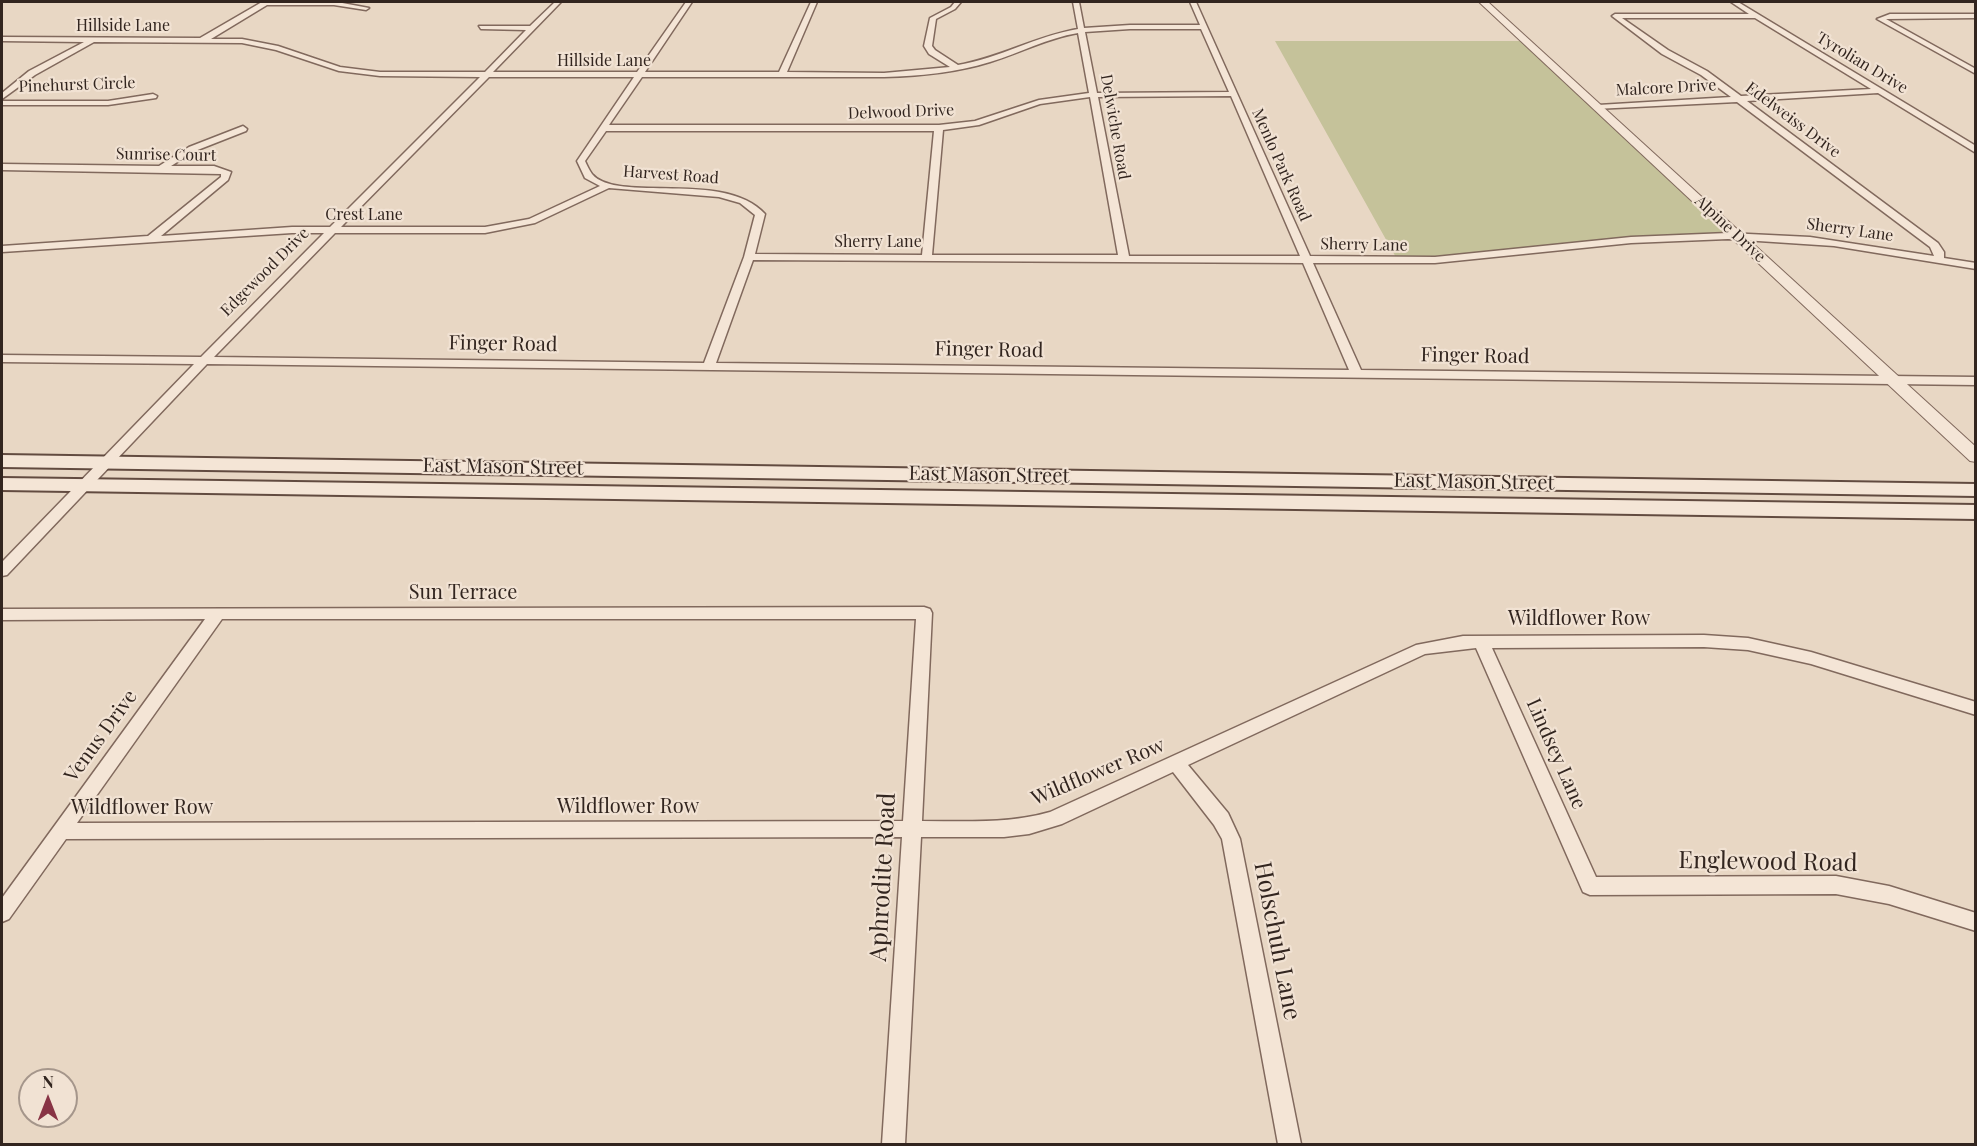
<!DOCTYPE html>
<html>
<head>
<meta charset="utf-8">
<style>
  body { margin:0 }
  #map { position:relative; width:1977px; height:1146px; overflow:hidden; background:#e8d7c4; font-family:"Playfair Display",serif }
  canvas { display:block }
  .frame { position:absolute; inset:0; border:3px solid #32251f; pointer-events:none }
  .north { position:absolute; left:18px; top:1068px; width:60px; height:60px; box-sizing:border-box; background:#f1e2d3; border:2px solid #a5968b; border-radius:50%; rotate:0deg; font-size:16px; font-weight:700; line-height:24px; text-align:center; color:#32251f }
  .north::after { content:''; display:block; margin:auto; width:21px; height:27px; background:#883445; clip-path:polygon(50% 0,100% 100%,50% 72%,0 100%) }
</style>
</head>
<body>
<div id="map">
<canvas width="1977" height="1146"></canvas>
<div class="frame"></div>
<div class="north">N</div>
</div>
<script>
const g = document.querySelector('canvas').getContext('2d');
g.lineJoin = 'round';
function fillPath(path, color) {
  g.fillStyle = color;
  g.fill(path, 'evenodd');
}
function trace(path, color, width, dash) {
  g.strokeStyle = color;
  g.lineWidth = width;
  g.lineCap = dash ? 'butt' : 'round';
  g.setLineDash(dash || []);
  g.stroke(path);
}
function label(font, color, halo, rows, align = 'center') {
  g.font = font + ' "Playfair Display",serif';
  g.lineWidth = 4.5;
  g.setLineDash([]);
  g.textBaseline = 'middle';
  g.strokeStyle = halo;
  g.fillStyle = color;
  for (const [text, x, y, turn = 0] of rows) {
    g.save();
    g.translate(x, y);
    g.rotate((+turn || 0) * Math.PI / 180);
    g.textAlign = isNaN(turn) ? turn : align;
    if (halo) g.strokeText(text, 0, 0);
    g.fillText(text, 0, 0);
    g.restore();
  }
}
fillPath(new Path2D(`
  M 1275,41 L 1527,41 L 1738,237 L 1665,238 L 1514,255 L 1398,261 Z`), '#c5c29a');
const minor = new Path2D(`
  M 262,2 L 337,2 L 369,8 L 366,10 L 334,5 L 267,5 L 211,39 L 242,39 L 278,46 L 340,67 L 380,72 L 485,72 L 526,30 L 481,29 L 479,26 L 530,26 L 555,2 L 561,2 L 493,72 L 637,72 L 686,2 L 692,2 L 645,72 L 779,72 L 811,2 L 817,2 L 787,72 L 884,73 L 950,67 L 929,54 L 924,46 L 930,18 L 951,7 L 955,2 L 961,2 L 955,9 L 936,19 L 932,46 L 935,50 L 958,65 C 1000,58 1036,36 1078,29 L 1073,2 L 1079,2 L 1084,28 L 1130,25 L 1200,25 L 1190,2 L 1196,2 L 1310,256 L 1435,257 L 1631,237 L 1728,233 L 1810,237 L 1934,256 L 1930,247 L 1737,102 L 1595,109 L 1594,107 L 1598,105 L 1731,97 L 1701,75 L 1662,54 L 1612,16 L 1615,14 L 1749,14 L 1731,2 L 1738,2 L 1976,146 L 1976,153 L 1878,93 L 1747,101 L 1938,243 L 1944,252 L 1944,258 L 1976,263 L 1976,269 L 1834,246 L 1728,239 L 1631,243 L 1435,263 L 1313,263 L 1361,370 L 1976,377 L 1976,385 L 207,364 L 7,575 L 2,576 L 2,562 L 194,364 L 2,362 L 2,355 L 201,357 L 324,233 L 292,233 L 2,252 L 2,246 L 148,236 L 221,177 L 221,174 L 2,170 L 2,164 L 159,166 L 189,147 L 243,126 L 247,129 L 246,131 L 195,151 L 171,166 L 214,166 L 231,172 L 228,180 L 161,236 L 292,227 L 330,227 L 480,77 L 380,76 L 339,71 L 276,50 L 242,43 L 94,42 L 35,75 L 2,99 L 2,93 L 29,71 L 84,42 L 2,41 L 2,37 L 200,38 ZM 1622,18 L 1755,18 L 1871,89 L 1741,96 L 1707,71 L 1668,50 ZM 1130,29 L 1201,29 L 1229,92 L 1097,93 L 1085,32 ZM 1078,33 L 1089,93 L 1039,100 L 975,121 L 939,125 L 609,125 L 642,77 L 884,77 C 920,76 955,73 990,62 C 1020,53 1047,38 1078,33 ZM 489,77 L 634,77 L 577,161 L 585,178 L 600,186 L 529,219 L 485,227 L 341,227 ZM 1231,96 L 1300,256 L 1129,256 L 1098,97 ZM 1090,97 L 1118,255 L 932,255 L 943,130 L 979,125 L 1040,104 ZM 606,131 L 934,131 L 922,255 L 755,254 L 765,214 C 724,169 617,204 592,174 C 589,170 587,165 585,161 ZM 609,188 L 719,197 L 740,203 L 755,215 L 744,257 L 704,363 L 214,357 L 335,233 L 485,233 L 535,223 ZM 753,260 L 1303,263 L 1349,370 L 716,363 Z
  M 1890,14 L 1976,14 L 1976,18 L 1886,19 L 1976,69 L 1976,74 L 1877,19 Z
  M 153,94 L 157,96 L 156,98 L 108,105 L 2,105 L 2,101 L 108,101 Z
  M 924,607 L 930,609 L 932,613 L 922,821 C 965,821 1008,824 1050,812 L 1416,645 L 1463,636 L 1704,635 L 1748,638 L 1811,652 L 1976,702 L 1976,715 L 1811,664 L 1748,650 L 1704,647 L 1492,648 L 1596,877 L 1836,876 L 1889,886 L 1976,913 L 1976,931 L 1889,904 L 1836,894 L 1590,895 L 1583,892 L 1476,648 L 1425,654 L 1188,765 L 1228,813 L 1240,839 L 1301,1144 L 1278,1144 L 1222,839 L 1214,825 L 1173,772 L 1062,824 L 1029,834 L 1004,837 L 921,837 L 905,1144 L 882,1144 L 902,837 L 66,839 L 9,919 L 2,922 L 2,898 L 205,619 L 2,620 L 2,609 ZM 222,619 L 916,619 L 903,821 L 77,823 Z`);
const tertiary = new Path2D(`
  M 1479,2 L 1488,2 L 1976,447 L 1976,462 L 1970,461 Z`);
const secondary = new Path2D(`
  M 2,455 L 1976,484 L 1976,496 L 2,467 Z
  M 2,478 L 1976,505 L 1976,519 L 2,490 Z`);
trace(minor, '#81695d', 3);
trace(tertiary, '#81695d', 2);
trace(secondary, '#624b40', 4);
fillPath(minor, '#f4e5d6');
fillPath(tertiary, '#f4e5d6');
fillPath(secondary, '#f4e5d6');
label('16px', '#32251f', '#f1e2d3', [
  ["Hillside Lane",123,26],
  ["Hillside Lane",604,61],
  ["Tyrolian Drive",1862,63,31],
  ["Pinehurst Circle",77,85,-2],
  ["Malcore Drive",1666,88,-3],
  ["Delwood Drive",901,112,-2],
  ["Edelweiss Drive",1793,120,37],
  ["Delwiche Road",1115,127,80],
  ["Sunrise Court",166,155,1],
  ["Menlo Park Road",1281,165,66],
  ["Harvest Road",671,175,4],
  ["Crest Lane",364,215],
  ["Alpine Drive",1730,229,43],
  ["Sherry Lane",1850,230,8],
  ["Sherry Lane",878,242],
  ["Sherry Lane",1364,245,1],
  ["Edgewood Drive",265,272,-45]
]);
label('20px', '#32251f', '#f1e2d3', [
  ["Finger Road",503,344,1],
  ["Finger Road",989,350,1],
  ["Finger Road",1475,356,1],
  ["East Mason Street",503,467,1],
  ["East Mason Street",989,475,1],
  ["East Mason Street",1474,482,1],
  ["Sun Terrace",463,593],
  ["Wildflower Row",1579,619],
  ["Venus Drive",101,736,-54],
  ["Lindsey Lane",1556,754,66],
  ["Wildflower Row",1098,772,-23],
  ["Wildflower Row",628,807],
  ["Wildflower Row",142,808]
]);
label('24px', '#32251f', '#f1e2d3', [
  ["Englewood Road",1768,862,1],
  ["Aphrodite Road",883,877,-87],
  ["Holschuh Lane",1277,941,79]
]);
</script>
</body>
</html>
